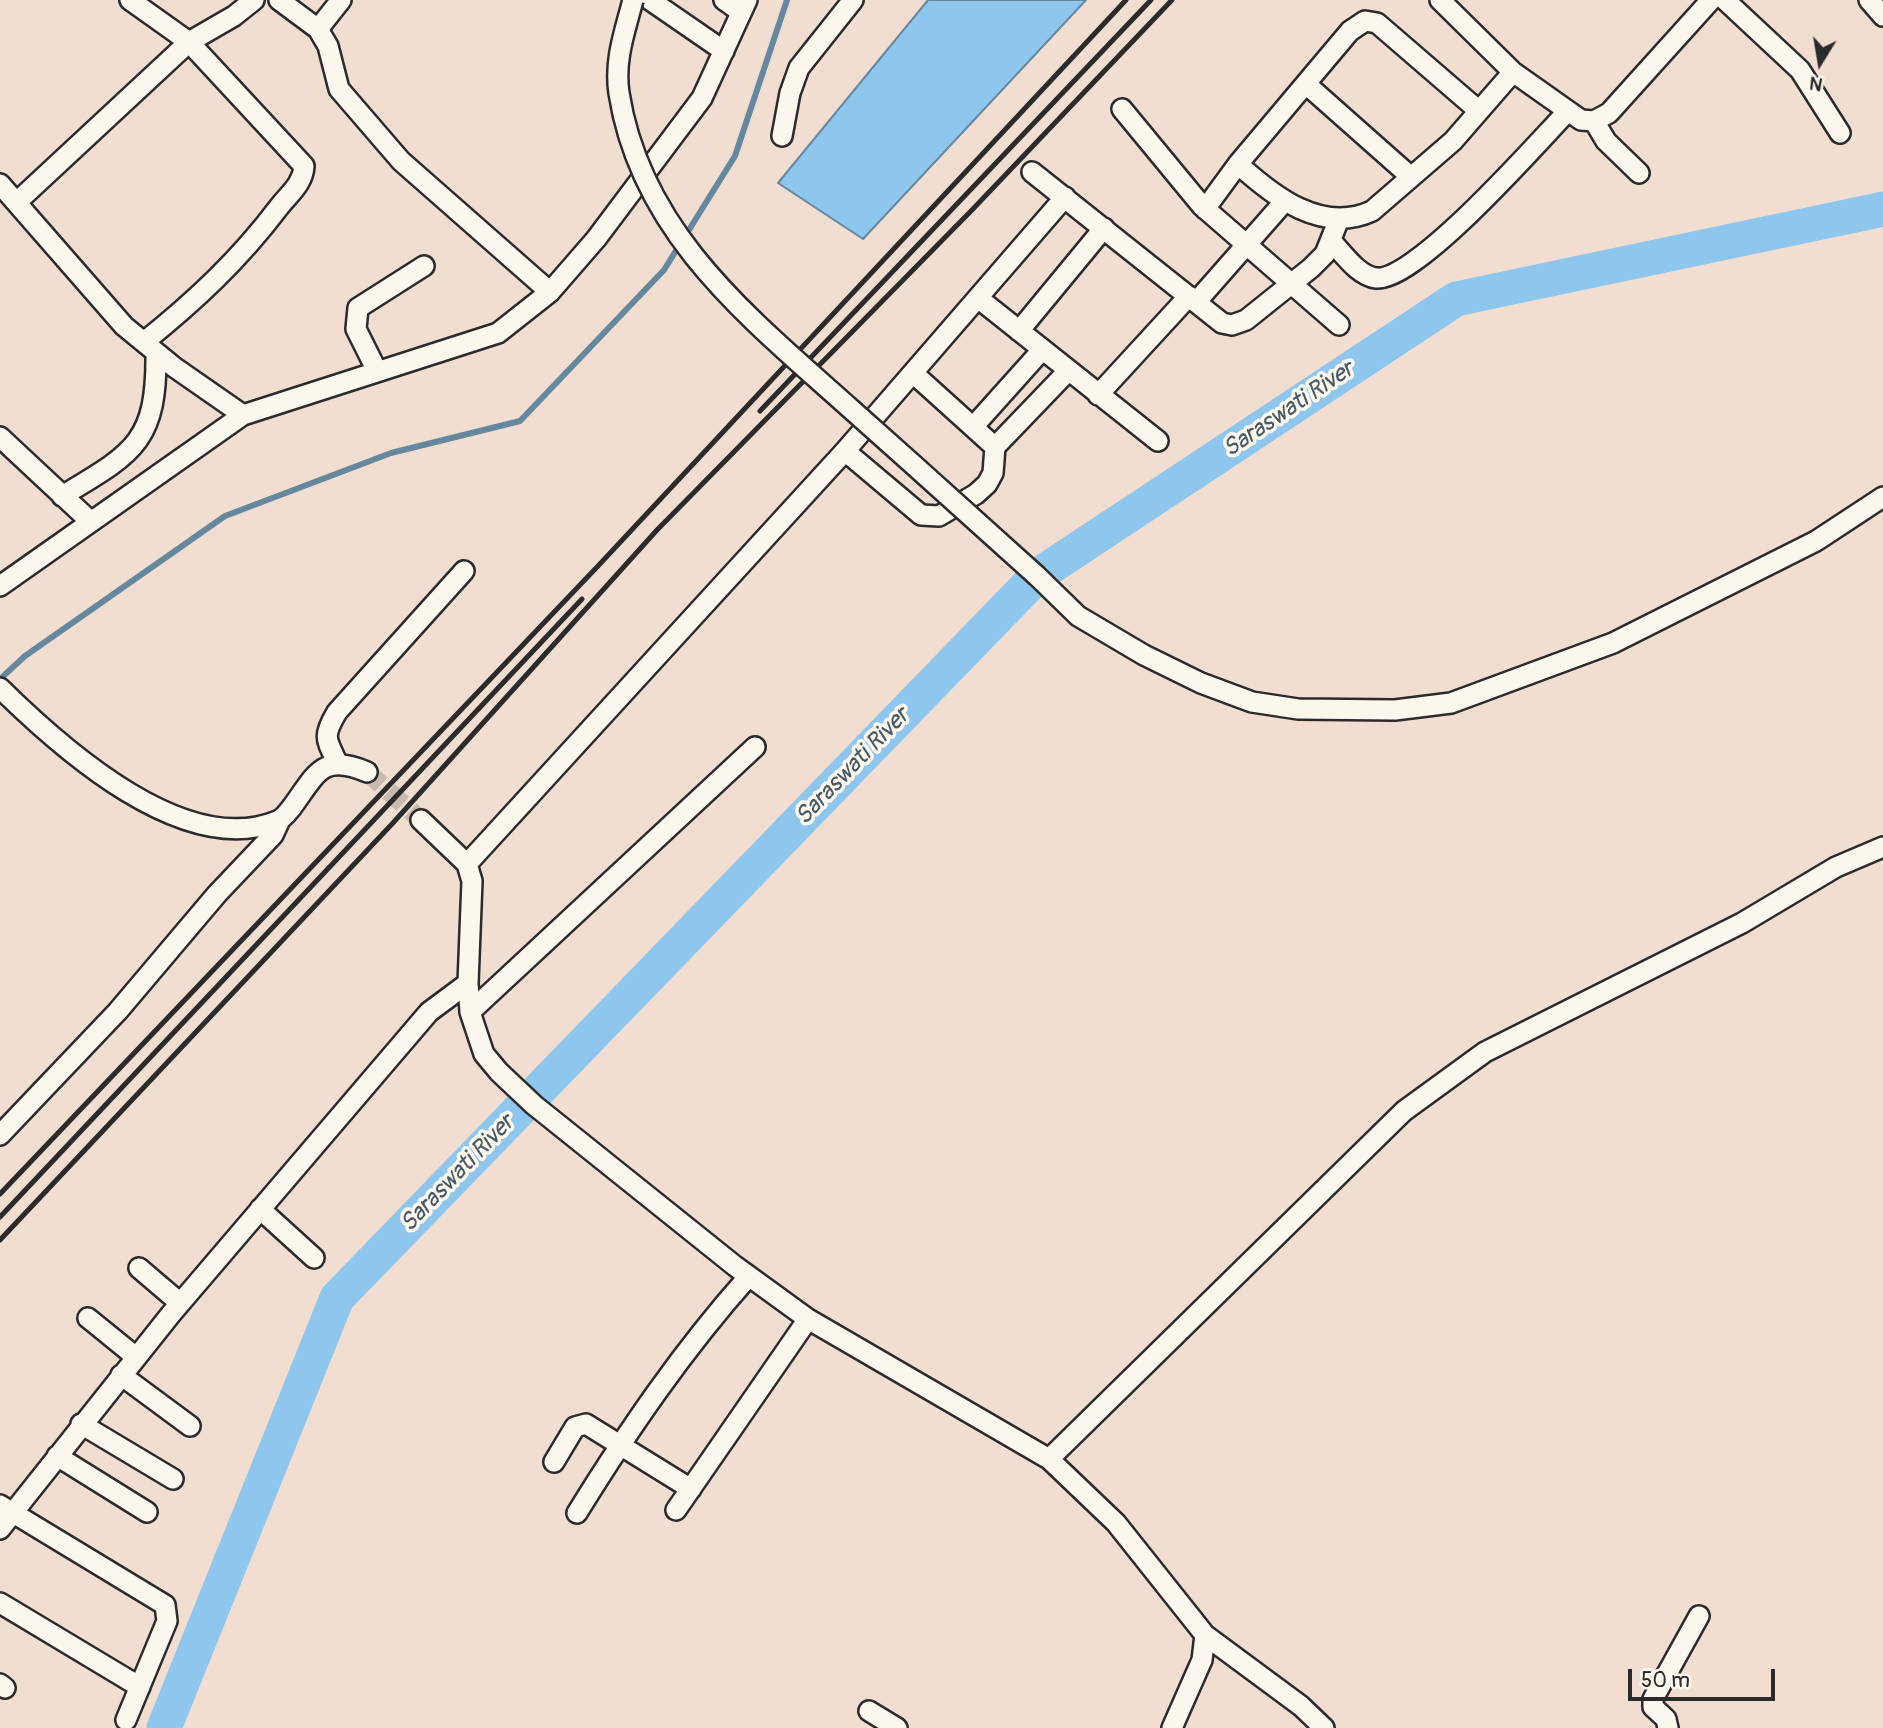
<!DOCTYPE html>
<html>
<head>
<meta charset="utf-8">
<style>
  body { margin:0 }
  #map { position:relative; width:1883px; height:1728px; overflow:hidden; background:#f1ded1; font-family:Pangolin,sans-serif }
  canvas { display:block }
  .north { position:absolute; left:1785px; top:28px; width:70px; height:70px; -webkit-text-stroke:5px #fbf7ec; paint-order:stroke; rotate:191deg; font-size:19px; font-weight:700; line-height:28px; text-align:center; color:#2b2b2b }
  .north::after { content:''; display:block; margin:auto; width:24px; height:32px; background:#2b2b2b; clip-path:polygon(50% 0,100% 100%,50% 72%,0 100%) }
  .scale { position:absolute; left:1628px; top:1669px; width:147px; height:32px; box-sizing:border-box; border:4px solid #2b2b2b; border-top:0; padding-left:9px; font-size:21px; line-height:24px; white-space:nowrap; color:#2b2b2b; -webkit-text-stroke:5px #fbf7ec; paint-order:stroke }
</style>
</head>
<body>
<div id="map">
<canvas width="1883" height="1728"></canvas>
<div class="north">N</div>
<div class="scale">50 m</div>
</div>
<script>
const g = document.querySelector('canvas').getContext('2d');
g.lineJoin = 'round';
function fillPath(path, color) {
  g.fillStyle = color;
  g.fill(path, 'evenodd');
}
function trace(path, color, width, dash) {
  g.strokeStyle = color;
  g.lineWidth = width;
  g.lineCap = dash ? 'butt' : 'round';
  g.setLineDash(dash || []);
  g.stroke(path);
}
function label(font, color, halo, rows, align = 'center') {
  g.font = font + ' Pangolin,sans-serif';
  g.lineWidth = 7;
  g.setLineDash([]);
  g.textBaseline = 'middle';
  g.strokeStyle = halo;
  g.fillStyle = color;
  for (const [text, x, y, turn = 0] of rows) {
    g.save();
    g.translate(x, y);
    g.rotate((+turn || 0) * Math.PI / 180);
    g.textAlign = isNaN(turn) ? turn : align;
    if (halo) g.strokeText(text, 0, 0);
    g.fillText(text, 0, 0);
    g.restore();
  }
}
const water = new Path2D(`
  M 928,0 L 1086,0 L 863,239 L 778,183 Z`);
fillPath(water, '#8ec6ed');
trace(water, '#66889f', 2);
trace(new Path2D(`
  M 0,679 L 25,656 L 225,516 L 391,453 L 520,421 L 664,270 L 735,156 L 787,0`), '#66889f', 6);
trace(new Path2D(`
  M 164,1728 L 337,1298 L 1037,576 L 1456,299 L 1883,209`), '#8ec6ed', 35);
trace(new Path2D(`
  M 367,772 L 421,820`), '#c9bab0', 19, [19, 10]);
const minor = new Path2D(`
  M 130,0 L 189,42 L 304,166 C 303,184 289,194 279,207 C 239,260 195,301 144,342
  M 279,0 L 318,29 L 328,46 L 339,89 L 401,161 L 550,292
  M 650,0 L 724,51
  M 724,0 L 741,12
  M 1440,0 L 1513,72 L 1581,120 L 1594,121 L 1609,113 L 1711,0
  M 1725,0 L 1800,70 L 1840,133
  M 1869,0 L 1883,16
  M 318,29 L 341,0
  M 1306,84 L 1411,177
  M 1122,109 L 1202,206 L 1339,325
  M 1594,121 L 1606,141 L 1639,173
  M 782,136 L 790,93 L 799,68 L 853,0
  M 1238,164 C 1274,197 1322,234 1372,211 L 1453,141 L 1513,72
  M 1032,172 L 1222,323 L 1232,325 L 1246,320 L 1311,268 L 1325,254 L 1339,219
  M 0,184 L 124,326 L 174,367 L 243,415
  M 18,201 L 189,42 L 234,16 L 254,0
  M 1205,209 L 1238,164 L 1350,31 L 1365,21 L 1377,23 L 1479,111
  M 1331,241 C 1343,253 1358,276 1376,278 C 1416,282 1537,143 1568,111
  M 978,298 L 1158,441
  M 1197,301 L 1284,202
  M 1019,331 L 1104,228
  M 377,371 L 356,329 L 358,308 L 424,266
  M 913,373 L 995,447
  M 1098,395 L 1189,296
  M 973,427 L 1042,350
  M 0,437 L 91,522
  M 845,451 L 921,515 L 939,516 L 976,494 L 987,484 L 993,473 L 995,447 L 1068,371
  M 62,496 C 134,453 157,442 156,353
  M 1037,576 L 1078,616 L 1144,655 L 1201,683 L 1252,702 L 1298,709 L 1395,710 L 1451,703 L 1613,643 L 1816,541 L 1883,497
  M 0,586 L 243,415 L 498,333 L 550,292 L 596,239 L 702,98 L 747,0
  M 0,688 C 61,748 184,859 277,821 C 283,819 288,812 292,807 C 317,773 322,753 367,772
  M 338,764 C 326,739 322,737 337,712 L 464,571
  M 421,820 L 467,864 L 472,881 L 468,983 L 470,1012 L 484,1054 L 499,1072 L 534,1105 L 735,1266 L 808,1319 L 1049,1459 L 1116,1523 L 1205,1635 L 1202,1660 L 1172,1728
  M 467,864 L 845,451 L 1065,197
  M 470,1012 L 755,747
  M 0,1135 L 118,1011 L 217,894 L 273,835 L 280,820
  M 260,1209 L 314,1258
  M 139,1268 L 180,1303
  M 88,1318 L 136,1357
  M 121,1375 L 190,1426
  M 81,1424 L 173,1479
  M 57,1456 L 147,1512
  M 1049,1459 L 1404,1111 L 1485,1052 L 1742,923 L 1836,867 L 1883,847
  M 554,1462 L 575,1427 L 586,1424 L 691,1489
  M 0,1505 L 165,1605 L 167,1621 L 126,1720
  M 676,1510 L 808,1319
  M 577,1513 C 629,1429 683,1350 749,1276
  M 0,1529 L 171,1314 L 429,1012 L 468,983
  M 0,1603 L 140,1687
  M 1205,1635 L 1301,1706 L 1324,1728
  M 0,1684 L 5,1688
  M 869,1711 L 897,1728
  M 1668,1728 L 1666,1719 L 1653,1707 L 1653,1699 L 1699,1616`);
trace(minor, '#2b2b2b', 24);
trace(minor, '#fbf7ec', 19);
trace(new Path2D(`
  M 760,411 L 1151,0
  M 0,1194 L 598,566 L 1126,0
  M 0,1217 L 582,599
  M 0,1240 L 392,824 L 657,530 L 971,211 L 1172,0`), '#2b2b2b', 5);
const minorBridge = new Path2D(`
  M 633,0 C 625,31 614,60 619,93 C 641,235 752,320 852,410 C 914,465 976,521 1037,576`);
trace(minorBridge, '#2b2b2b', 24, []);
trace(minorBridge, '#fbf7ec', 19);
label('italic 24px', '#495a65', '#fbf7ec', [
  ["Saraswati River",1289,410,-34],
  ["Saraswati River",853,767,-46],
  ["Saraswati River",458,1174,-46]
]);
</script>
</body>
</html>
